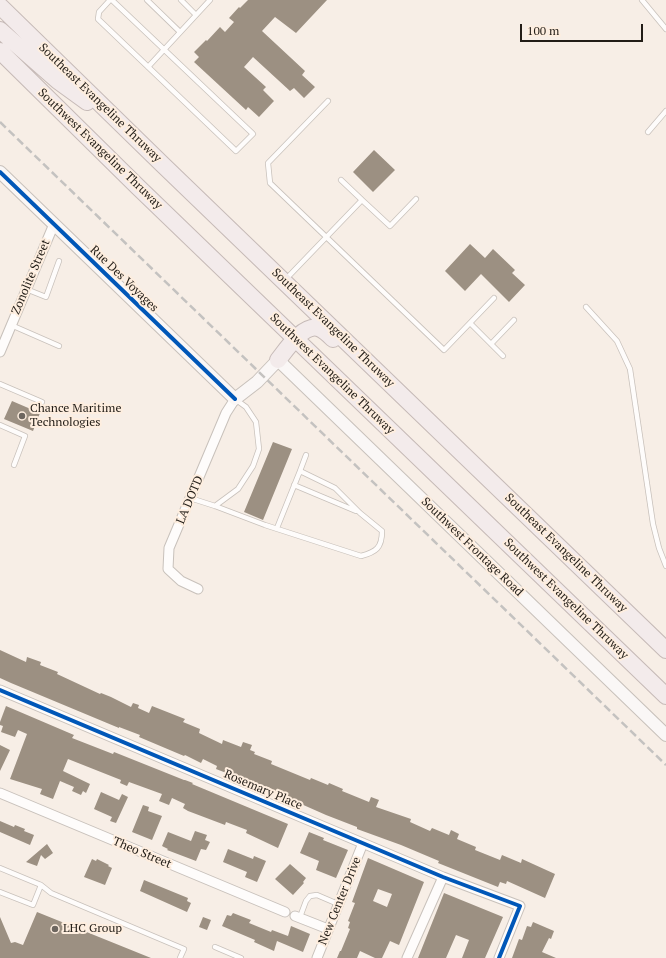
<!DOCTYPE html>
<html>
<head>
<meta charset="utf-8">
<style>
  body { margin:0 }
  #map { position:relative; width:666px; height:958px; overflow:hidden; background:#f7eee6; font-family:"PT Serif",serif }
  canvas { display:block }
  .scale { position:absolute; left:520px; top:24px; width:123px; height:18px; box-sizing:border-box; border:2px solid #221d17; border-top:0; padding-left:5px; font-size:12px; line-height:14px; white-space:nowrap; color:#221d17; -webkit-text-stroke:3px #feeedf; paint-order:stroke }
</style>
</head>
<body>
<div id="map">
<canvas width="666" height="958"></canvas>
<div class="scale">100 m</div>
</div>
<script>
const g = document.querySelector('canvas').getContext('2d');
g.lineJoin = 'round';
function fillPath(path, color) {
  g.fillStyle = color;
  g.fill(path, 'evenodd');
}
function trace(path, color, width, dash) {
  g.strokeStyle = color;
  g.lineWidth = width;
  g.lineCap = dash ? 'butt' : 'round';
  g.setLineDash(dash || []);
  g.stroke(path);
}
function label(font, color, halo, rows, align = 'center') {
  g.font = font + ' "PT Serif",serif';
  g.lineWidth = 4;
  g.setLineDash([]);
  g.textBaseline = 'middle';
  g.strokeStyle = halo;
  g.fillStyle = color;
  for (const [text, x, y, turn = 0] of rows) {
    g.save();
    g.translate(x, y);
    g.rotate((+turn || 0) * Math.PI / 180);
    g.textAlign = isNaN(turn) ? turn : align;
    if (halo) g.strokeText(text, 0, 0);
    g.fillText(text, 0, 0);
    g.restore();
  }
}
fillPath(new Path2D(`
  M 248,0 L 327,0 L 296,33 L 275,17 L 262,31 L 305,71 L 302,75 L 315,87 L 304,98 L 294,88 L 290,91 L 253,57 L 244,67 L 266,87 L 263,90 L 274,101 L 259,117 L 248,107 L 246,110 L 194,62 L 199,57 L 194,52 L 206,40 L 207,41 L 220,27 L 225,32 L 234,22 L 229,18 L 239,7 L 240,8 Z
  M 374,150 L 395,170 L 373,192 L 353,172 Z
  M 470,244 L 485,258 L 493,249 L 515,270 L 512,273 L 525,285 L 509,302 L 481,274 L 465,291 L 445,271 Z
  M 12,401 L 40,413 L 33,431 L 4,419 Z
  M 273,442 L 292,449 L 263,520 L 244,512 Z
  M 0,650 L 26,662 L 27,657 L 41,662 L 40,665 L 58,672 L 57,674 L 100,694 L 101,693 L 111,697 L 131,707 L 133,703 L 139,705 L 138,708 L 149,713 L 152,706 L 185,719 L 183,722 L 200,729 L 199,733 L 222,744 L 223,740 L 241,747 L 243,742 L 252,745 L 250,750 L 255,752 L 254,754 L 272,761 L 271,764 L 310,780 L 311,778 L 328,785 L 329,783 L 343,789 L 342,791 L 369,802 L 371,797 L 379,800 L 376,807 L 411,819 L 410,822 L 430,831 L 432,828 L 449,835 L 451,830 L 459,834 L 457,839 L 476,847 L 475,850 L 500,860 L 502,855 L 521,863 L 522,859 L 555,874 L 545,898 L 507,881 L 506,884 L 500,882 L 498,887 L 438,863 L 439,861 L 401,845 L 357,829 L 357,827 L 326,815 L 265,788 L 216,769 L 217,766 L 203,759 L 201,763 L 185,755 L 184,756 L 139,737 L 140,735 L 119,727 L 119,728 L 11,683 L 0,678 Z
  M 6,706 L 74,735 L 72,738 L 113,754 L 114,752 L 184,780 L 185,780 L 193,783 L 192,784 L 288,824 L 278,848 L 246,833 L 247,830 L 226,822 L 225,825 L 188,811 L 183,808 L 185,804 L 172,798 L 169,805 L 159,801 L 162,794 L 129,782 L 127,786 L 120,783 L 121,780 L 68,759 L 63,771 L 90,784 L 86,793 L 83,791 L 81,795 L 72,791 L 74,787 L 60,781 L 53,799 L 40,794 L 42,789 L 10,779 L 27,734 L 18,730 L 15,737 L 1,732 L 3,726 L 0,725 L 0,722 Z
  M 0,745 L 10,750 L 0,771 Z
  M 101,792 L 119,800 L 122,794 L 128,797 L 116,823 L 110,821 L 112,817 L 94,809 Z
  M 143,805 L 149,807 L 148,811 L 162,816 L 152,840 L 132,832 Z
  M 0,821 L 14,827 L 15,825 L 25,829 L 24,831 L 34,835 L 30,845 L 0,832 Z
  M 195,831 L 207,835 L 205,840 L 210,842 L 206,850 L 201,849 L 196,861 L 167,850 L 168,849 L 162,846 L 168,832 L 191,841 Z
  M 309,832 L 324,838 L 323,840 L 348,850 L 336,878 L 316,870 L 319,861 L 300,853 Z
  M 47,844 L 53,853 L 45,859 L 41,855 L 37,866 L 26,862 Z
  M 228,849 L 253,859 L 254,856 L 266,861 L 257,882 L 245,877 L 247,872 L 223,862 Z
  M 368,858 L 424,882 L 399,945 L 390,941 L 382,958 L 375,958 L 360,951 L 357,958 L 337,958 L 340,951 L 341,951 L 350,929 L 348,928 L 350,922 L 348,921 L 355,903 L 352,902 ZM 378,889 L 392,894 L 387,907 L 373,901 Z
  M 92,859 L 96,861 L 97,859 L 109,865 L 108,866 L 112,868 L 105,885 L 84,877 Z
  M 290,864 L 306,878 L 303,882 L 304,883 L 293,895 L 275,879 Z
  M 144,880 L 188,898 L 187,901 L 191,903 L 187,912 L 140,891 Z
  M 444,893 L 503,917 L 485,958 L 462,958 L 469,940 L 456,935 L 446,958 L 418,958 Z
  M 37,912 L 151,958 L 0,958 L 0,917 L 11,943 L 15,942 L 23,945 Z
  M 233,913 L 251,920 L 249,923 L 271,932 L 272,930 L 288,936 L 291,926 L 310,934 L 303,952 L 277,941 L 274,951 L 254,942 L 255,940 L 222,926 L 227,915 L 231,916 Z
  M 203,917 L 211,920 L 207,930 L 199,927 Z
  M 533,922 L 554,931 L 551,939 L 549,938 L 542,952 L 556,958 L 512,958 L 519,939 L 522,940 L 527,926 L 531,927 Z`), '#9c9082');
const lane = new Path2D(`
  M 110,0 L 99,12 L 98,19 L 236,151 L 253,134 L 112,0
  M 147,0 L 180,32
  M 181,0 L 196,15
  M 642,0 L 666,29
  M 148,67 L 210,0
  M 328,101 L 268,163 L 270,183 L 444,350 L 494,298
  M 648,132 L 666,111
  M 362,200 L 390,226 L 416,199
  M 285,280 L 362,200 L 341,180
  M 26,289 L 46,297 L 59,261
  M 586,307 L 617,341 L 630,369 L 653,524 L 659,548 L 666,566
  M 470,323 L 503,356
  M 11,325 L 59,346
  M 491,344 L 514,320
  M 0,384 L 42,402
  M 0,425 L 25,436 L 14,465
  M 300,471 L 306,455
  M 294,485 L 356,511
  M 190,498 L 215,506 L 265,525 L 361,556 C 376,552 382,548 382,531 L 360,513 L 335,488 L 300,471 L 277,528
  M 215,506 L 238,489 L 253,466 L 259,449 L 256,422 L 246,407 L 235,399
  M 0,868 L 41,885 L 33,905 L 0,892
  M 41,885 L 51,893 L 184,949 L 180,958
  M 300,917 L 306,901 L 310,896 L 317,895 L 338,904
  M 215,947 L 241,958`);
const street = new Path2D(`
  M 0,352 L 54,224
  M 198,589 L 181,581 L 168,569 L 169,548 L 226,413 L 235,399
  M 0,690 L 443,877 L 520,906 L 499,958
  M 0,793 L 285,912
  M 295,916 L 328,929
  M 317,958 L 363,843
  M 407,958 L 443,877`);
const secondary = new Path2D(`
  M 0,172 L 235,399 L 257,382 L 278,360 L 666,735`);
const highway = new Path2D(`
  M 0,6 L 162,164 L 666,650
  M 0,30 L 58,81 L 87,102
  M 0,51 L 138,187 L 666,696
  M 278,360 C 286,350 303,324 318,328 C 324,330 329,335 333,339`);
trace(lane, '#c8c1bb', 6);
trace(street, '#c8c1bb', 11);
trace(secondary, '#c8c1bb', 14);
trace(highway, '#c6bab7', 18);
trace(lane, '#fefcfb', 4.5);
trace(street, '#fefcfb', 9);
trace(secondary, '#faf7f6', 12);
trace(highway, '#f3ebeb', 16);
trace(new Path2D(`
  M 0,122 L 666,765`), '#c4c2c0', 2.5, [8, 4]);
trace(new Path2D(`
  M 0,172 L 235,399
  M 0,690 L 443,877 L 520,906 L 499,958`), '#0057b8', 4);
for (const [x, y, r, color] of [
  [22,416,4,"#6d665f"],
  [55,929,4,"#6d665f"]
]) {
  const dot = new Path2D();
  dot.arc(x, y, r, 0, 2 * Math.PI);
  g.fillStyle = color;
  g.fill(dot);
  trace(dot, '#feeedf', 1.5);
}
label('12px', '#221d17', '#feeedf', [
  ["Southeast Evangeline Thruway",100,103,44],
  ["Southwest Evangeline Thruway",100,149,44],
  ["Zonolite Street",31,277,-67],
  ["Rue Des Voyages",124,279,44],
  ["Southeast Evangeline Thruway",333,328,44],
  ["Southwest Evangeline Thruway",332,374,44],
  ["LA DOTD",190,500,-67],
  ["Southwest Frontage Road",472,547,44],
  ["Southeast Evangeline Thruway",566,553,44],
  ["Southwest Evangeline Thruway",566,599,44],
  ["Rosemary Place",263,790,23],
  ["Theo Street",142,853,23],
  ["New Center Drive",340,901,-68]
]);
label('12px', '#221d17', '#feeedf', [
  ["Chance Maritime",30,409],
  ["Technologies",30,423],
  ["LHC Group",63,929]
], 'left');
</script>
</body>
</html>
